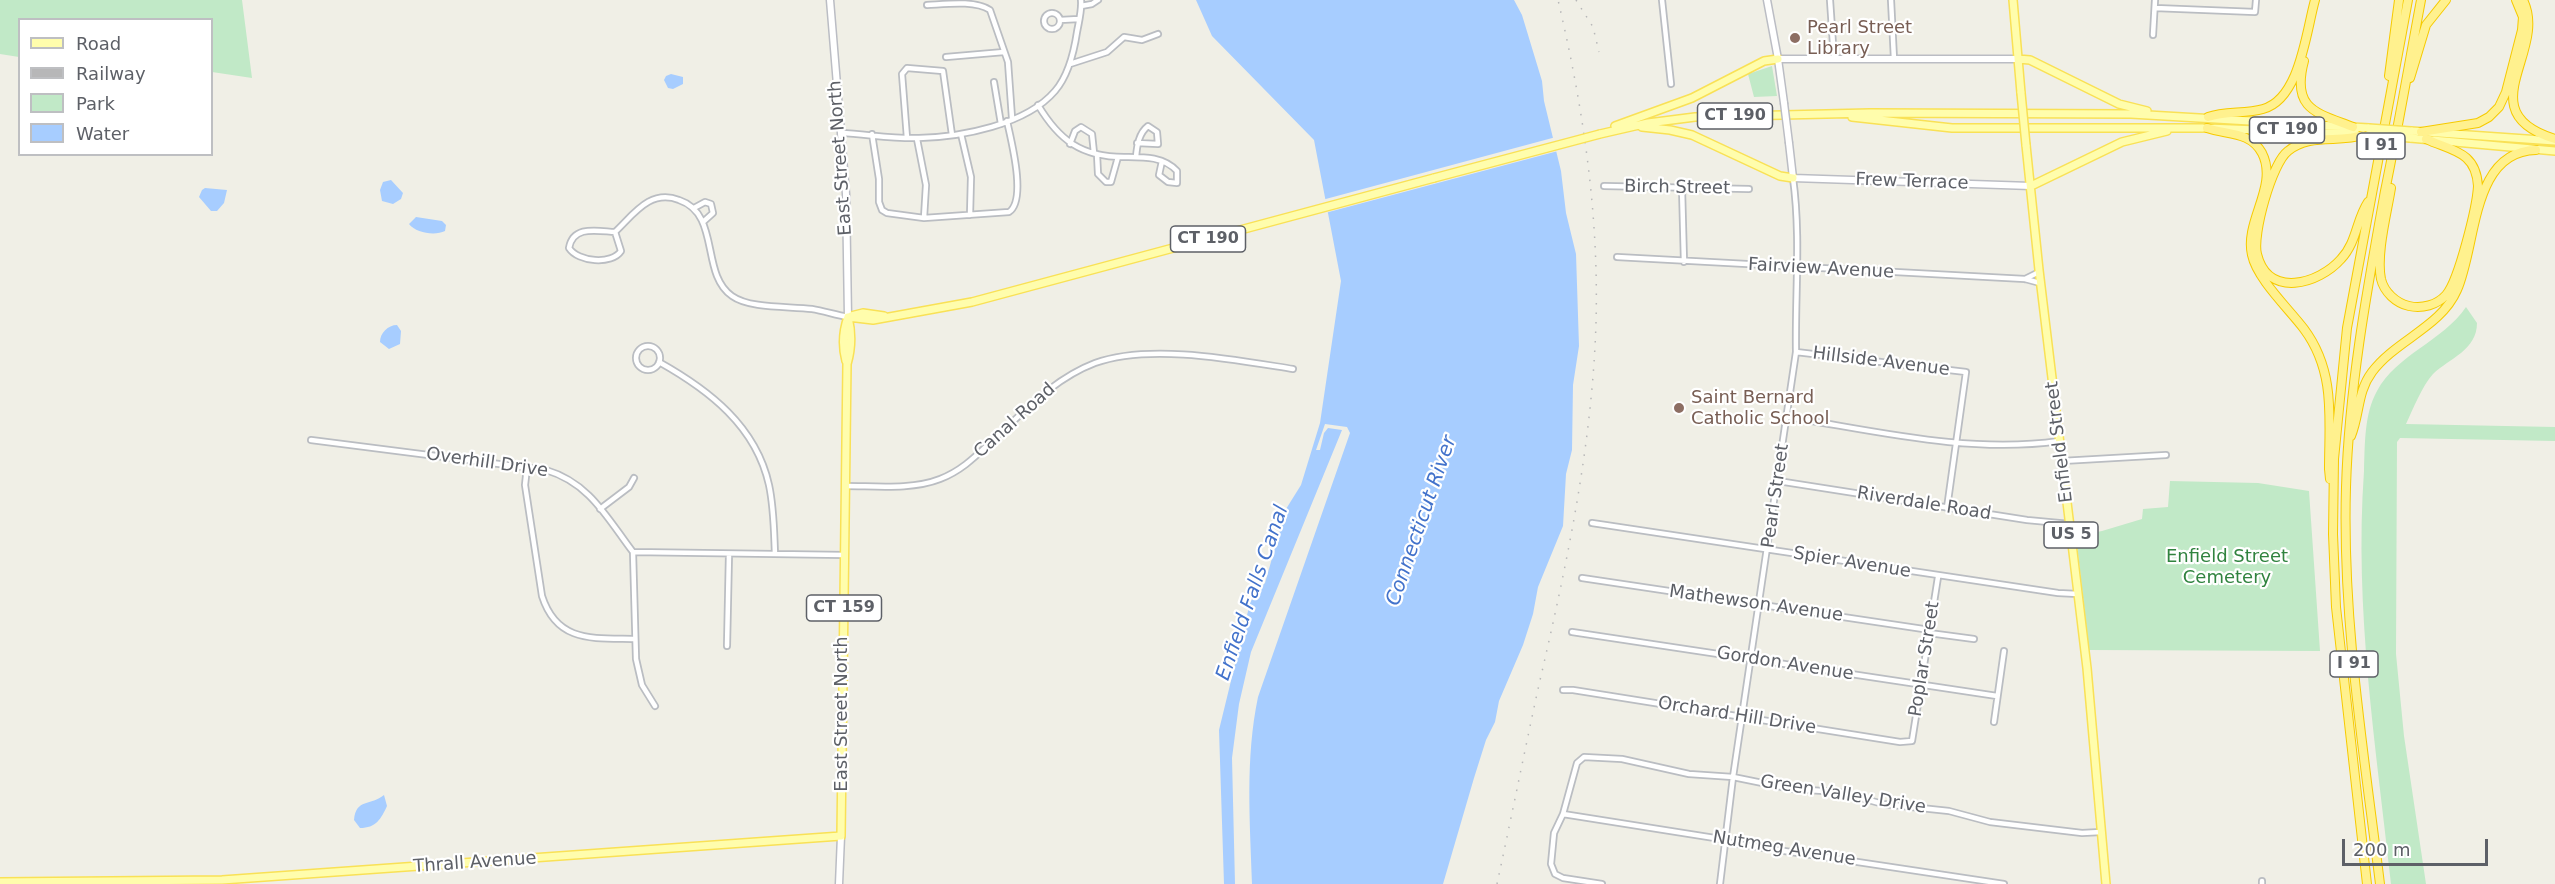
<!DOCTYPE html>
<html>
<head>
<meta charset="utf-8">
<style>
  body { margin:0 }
  #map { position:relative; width:2555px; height:884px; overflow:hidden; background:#f0efe6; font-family:"DejaVu Sans",sans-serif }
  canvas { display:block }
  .legend { position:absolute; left:18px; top:18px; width:195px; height:138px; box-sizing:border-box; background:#fff; border:2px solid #bebfc2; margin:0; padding:8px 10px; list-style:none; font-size:18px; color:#5d6067 }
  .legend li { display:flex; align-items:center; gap:12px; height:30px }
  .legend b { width:30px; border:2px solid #bebfc2 }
  .scale { position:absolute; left:2342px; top:839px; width:146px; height:27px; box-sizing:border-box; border:3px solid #5d6067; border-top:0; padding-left:8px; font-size:18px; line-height:21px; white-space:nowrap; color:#5d6067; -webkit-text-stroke:4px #fff; paint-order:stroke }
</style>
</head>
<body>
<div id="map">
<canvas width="2555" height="884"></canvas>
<ul class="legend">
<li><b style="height:8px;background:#fffdac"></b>Road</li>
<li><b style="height:8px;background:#b7b7b8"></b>Railway</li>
<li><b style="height:16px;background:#c1e9c7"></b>Park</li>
<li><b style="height:16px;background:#a7cdff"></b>Water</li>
</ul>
<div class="scale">200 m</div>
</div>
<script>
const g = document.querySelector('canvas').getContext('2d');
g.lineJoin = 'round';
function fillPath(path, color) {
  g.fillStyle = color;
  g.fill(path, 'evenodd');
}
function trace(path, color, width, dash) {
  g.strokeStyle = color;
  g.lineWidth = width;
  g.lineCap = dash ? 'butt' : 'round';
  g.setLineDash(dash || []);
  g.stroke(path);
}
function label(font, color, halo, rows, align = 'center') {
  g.font = font + ' "DejaVu Sans",sans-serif';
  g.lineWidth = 4.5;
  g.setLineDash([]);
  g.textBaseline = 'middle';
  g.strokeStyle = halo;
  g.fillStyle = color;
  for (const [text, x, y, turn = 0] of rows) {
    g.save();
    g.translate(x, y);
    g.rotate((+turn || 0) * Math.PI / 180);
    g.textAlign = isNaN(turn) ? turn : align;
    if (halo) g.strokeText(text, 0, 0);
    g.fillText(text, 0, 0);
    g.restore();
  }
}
fillPath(new Path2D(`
  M 0,0 L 242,0 L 252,78 L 212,72 L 212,20 L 20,20 L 19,57 L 0,54 Z
  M 1772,66 L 1777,96 L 1754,97 L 1748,74 Z
  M 2466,307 L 2477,323 C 2477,350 2450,358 2433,374 C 2422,386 2413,409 2406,424 L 2555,427 L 2555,441 L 2400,438 L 2397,442 L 2396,654 L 2404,736 L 2426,884 L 2391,884 C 2376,746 2354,610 2364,471 C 2365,445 2364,414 2377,391 C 2396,355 2443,341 2466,307 Z
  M 2170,481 L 2258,483 L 2309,491 L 2320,651 L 2089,650 L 2076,536 L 2102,531 L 2142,519 L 2143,509 L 2168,507 Z`), '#c1e9c7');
fillPath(new Path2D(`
  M 1196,0 L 1514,0 L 1522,15 L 1542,81 L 1544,101 L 1561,171 L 1566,213 L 1576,254 L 1579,346 L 1573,385 L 1572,450 L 1566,474 L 1563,526 L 1538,587 L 1533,614 L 1523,645 L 1499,701 L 1495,722 L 1486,740 L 1474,778 L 1443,884 L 1252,884 C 1250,821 1245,759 1258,697 L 1350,433 L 1347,427 L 1325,424 L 1316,450 L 1320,450 L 1324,433 L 1328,428 L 1342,430 L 1251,652 L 1239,704 L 1232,758 L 1235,884 L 1224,884 L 1219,730 L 1250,603 L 1256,592 L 1265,583 L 1286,509 L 1301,485 L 1320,423 L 1341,281 L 1314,140 L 1212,36 Z
  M 671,74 L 683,77 L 683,84 L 673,89 L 668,88 L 664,80 L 666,76 Z
  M 391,180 L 403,193 L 401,199 L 393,204 L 382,201 L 380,190 L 383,182 Z
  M 205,188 L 227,190 L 224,203 L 217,211 L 211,211 L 199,197 L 202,190 Z
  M 416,217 L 442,221 L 446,225 L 445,231 C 435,236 416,233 409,224 Z
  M 397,325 L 401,331 L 400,344 L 389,349 L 380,342 C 380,333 388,325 397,325 Z
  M 384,795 L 387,806 C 381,819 376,828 360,828 L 354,820 C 356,798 371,806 384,795 Z`), '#a7cdff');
fillPath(new Path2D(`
  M 1556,137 L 1558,151 L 1325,213 L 1322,200 Z`), '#f0efe6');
const street = new Path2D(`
  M 1662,0 L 1671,84
  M 1830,0 L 1834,59
  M 1891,0 L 1894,59
  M 927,5 C 946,4 975,0 990,10 L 1008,62 L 1012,118
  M 1081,6 L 1092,4 L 1098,0
  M 2155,8 L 2255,12 L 2256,0
  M1044 21a8 8 0 1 1 16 0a8 8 0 1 1-16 0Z
  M 1060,20 L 1079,19
  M 2153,35 L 2155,0
  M 946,57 L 1004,52
  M 1070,64 L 1107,52 L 1124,37 L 1142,40 L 1158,34
  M 994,82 L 1001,124
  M 1038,105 C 1059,140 1081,157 1124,157 C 1143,157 1163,156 1177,171 L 1177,183 L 1168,182 L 1159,175 L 1162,161
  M 841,133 C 866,134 893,139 919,138 C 961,137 1026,125 1055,91 C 1068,76 1074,52 1077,32 C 1079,21 1082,10 1081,0
  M 872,134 L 879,179 L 879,202 L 882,210 L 887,213 L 924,218 L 1009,212 C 1027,200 1011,140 1007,121
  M 961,134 L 971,177 L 970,215
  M 907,138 L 902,74 L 907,68 L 943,71 L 952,135
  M 917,139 L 926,185 L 924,218
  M 1070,144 L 1075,131 L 1081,127 L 1092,134 L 1094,153
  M 1097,154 L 1098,174 L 1106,182 L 1111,182 L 1118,157
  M 1136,157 C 1137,145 1139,133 1148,126 L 1157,132 L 1158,144 L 1137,143
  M 1604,186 L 1749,189
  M 1682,188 L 1684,262
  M 694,208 L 705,202 L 711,204 L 713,213 L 703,222
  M 615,232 L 621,251 C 612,265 578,262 569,248 C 573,225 597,231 615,232 C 634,214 650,189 679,200 C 721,214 700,274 732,296 C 750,309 790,306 812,309 C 824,311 836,315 848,317
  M 1617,257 L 2025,279 L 2040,283
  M 2025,279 L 2039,272
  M636 358a12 12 0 1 1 24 0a12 12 0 1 1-24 0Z
  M 1796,352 L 1966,372 L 1947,508
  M 659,362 C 709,390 756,426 769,485 C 774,508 774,532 775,554
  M 1788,417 C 1876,431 1970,454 2059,441
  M 311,440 L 546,470 C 590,483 607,518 633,552 L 845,555
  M 2062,461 L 2166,455
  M 527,467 L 525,485 L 542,596 C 557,643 593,638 635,639
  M 1778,481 L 2027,520 L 2070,524
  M 845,486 C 876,486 912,490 940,479 C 961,471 975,457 991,442 C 1024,412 1053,379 1095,363 C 1150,343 1236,360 1293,369
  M 600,509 L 629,487 L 634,478
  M 1592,523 L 2058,593 L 2078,594
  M 633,552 L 636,659 L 642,685 L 655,706
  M 1582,578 L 1930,630
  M 1572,632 L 1997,696
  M 1929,633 L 1974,639
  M 727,646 L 729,554
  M 1563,690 L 1573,690 L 1900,742 L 1912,741 L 1938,577
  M 1994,722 L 2004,651
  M 1563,814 L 1721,839 L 1731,843 L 2004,884
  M 1602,884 L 1563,878 L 1555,874 L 1551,864 L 1554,833 L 1563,814 L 1577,763 L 1584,757 L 1622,759 L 1689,774 L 1733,777 L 1792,789 L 1839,792 L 1883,804 L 1949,811 L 1990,822 L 2082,833 L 2101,832
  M 1720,884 L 1733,777 L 1796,352 C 1795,294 1801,236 1793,178
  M 2262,884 L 2262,881`);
const secondary = new Path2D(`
  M 830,0 L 846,194 L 848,317
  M 1767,0 L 1778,59 L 1784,103
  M 1778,59 L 2018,59
  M 1789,143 L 1793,178 L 2031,186
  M 839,884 L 841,836`);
const primary = new Path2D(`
  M 2013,0 L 2021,93
  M 2018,59 L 2030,60 L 2119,104 L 2147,111
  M 1852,117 L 1952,128 L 2207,128 L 2356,134
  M 1615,126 L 1692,98 L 1764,61 L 1778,59
  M 1642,127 L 1670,130 L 1692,135 L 1780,176 L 1793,178
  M 2411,131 L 2555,141
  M 1600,134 L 1648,123 L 1695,117 L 1870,113 L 2131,114 L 2369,128
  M 2410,138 L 2555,151
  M 2026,145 L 2039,270 L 2087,668 L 2106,884
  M 2031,186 L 2122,142 L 2167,131
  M 851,316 L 863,313 L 884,316
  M 848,317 L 873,320 L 972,302 L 1434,178
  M 846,361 C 842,346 843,331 848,317
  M 0,882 L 222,880 L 841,836 L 847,364 C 852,347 852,333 848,317`);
const highway = new Path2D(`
  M 2523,0 C 2549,51 2467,112 2555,139
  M 2304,61 C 2291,110 2317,113 2353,127
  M 2389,76 L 2399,0
  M 2410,78 L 2426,25 L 2446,0
  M 2208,117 C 2225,111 2245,114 2263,109 C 2300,99 2306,32 2315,0
  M 2207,128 C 2227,135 2250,131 2262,153 C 2279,186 2244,221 2252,255 C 2257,279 2289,309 2304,329 C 2336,372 2329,419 2329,469 L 2330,479
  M 2421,132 L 2478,123 L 2489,117 L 2499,107 L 2506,92 L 2522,30 L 2523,17 L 2516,0
  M 2363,135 C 2339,143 2309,133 2288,151 C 2272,163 2252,235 2257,254 C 2268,299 2319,284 2341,259 C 2357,242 2356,220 2368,202
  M 2391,188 C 2387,213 2376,254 2381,279 C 2384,292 2396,303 2409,306 C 2422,309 2437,305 2446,295 C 2459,280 2477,206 2478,186 C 2476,151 2452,151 2426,139
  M 2351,436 C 2360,414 2357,392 2372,372 C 2396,340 2441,327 2457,290 C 2477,245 2471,151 2536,150
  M 2367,884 L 2336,607 L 2333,534 L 2334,459 L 2347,328 L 2408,0
  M 2380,884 C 2364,753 2342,620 2346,487 C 2349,387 2367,290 2385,191 C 2398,128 2409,64 2421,0`);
trace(street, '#babdc2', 8);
trace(secondary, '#bbbdc4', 9);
trace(primary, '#f9e156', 10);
trace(highway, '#f6ca00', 10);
trace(street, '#fff', 4.5);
trace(secondary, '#fff', 6);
trace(primary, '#fffdac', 7);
trace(highway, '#fff18e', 8);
trace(new Path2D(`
  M 1576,0 L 1593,27 L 1599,52
  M 1497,884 C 1511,819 1524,754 1538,689 C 1566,568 1592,448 1596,323 C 1599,214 1583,106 1558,0`), '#b7b7b8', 1.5, [1.5, 8]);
const secondaryBridge = new Path2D(`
  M 1784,103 L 1789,143`);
const primaryBridge = new Path2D(`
  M 2021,93 L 2026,145
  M 2369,128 L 2411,131
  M 2368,135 L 2410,138
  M 1434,178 L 1600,134`);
trace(secondaryBridge, '#bbbdc4', 9, []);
trace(primaryBridge, '#f9e156', 10, []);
trace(secondaryBridge, '#fff', 6);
trace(primaryBridge, '#fffdac', 7);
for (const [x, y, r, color] of [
  [1795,38,6,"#8d6e63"],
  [1679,408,6,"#8d6e63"]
]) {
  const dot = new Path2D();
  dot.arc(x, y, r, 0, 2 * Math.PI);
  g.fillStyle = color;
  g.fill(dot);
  trace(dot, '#fff', 2);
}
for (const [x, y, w] of [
  [1735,116,75],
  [2287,130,75],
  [2381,146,48],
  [1208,239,75],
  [2071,535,54],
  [844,608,75],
  [2354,664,48]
]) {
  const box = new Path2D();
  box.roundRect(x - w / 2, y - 13, w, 26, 4.5);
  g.fillStyle = '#fff';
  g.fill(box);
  trace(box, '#5d6067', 1.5);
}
label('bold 16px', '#5d6067', null, [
  ["CT 190",1735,116],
  ["CT 190",2287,130],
  ["I 91",2381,146],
  ["CT 190",1208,239],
  ["US 5",2071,535],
  ["CT 159",844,608],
  ["I 91",2354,664]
]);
label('18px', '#785e54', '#fff', [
  ["Pearl Street",1807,28],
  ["Library",1807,49],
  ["Saint Bernard",1691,398],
  ["Catholic School",1691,419]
], 'left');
label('18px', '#5d6067', '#fff', [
  ["East Street North",841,158,-94],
  ["Frew Terrace",1912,182,2],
  ["Birch Street",1677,188,1],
  ["Fairview Avenue",1821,269,3],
  ["Hillside Avenue",1881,362,7],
  ["Canal Road",1015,421,-42],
  ["Enfield Street",2060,442,-97],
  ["Overhill Drive",487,463,8],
  ["Pearl Street",1776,496,-82],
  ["Riverdale Road",1924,504,9],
  ["Spier Avenue",1852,563,9],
  ["Mathewson Avenue",1756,604,8],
  ["Poplar Street",1925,659,-81],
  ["Gordon Avenue",1785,664,9],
  ["East Street North",842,714,-90],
  ["Orchard Hill Drive",1737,716,9],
  ["Green Valley Drive",1843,795,9],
  ["Nutmeg Avenue",1784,849,9],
  ["Thrall Avenue",475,863,-4]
]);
label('18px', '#30833f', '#fff', [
  ["Enfield Street",2227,557],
  ["Cemetery",2227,578]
]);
label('italic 20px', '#4272cb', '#fff', [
  ["Connecticut River",1422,521,-71],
  ["Enfield Falls Canal",1253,593,-71]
]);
</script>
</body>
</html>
